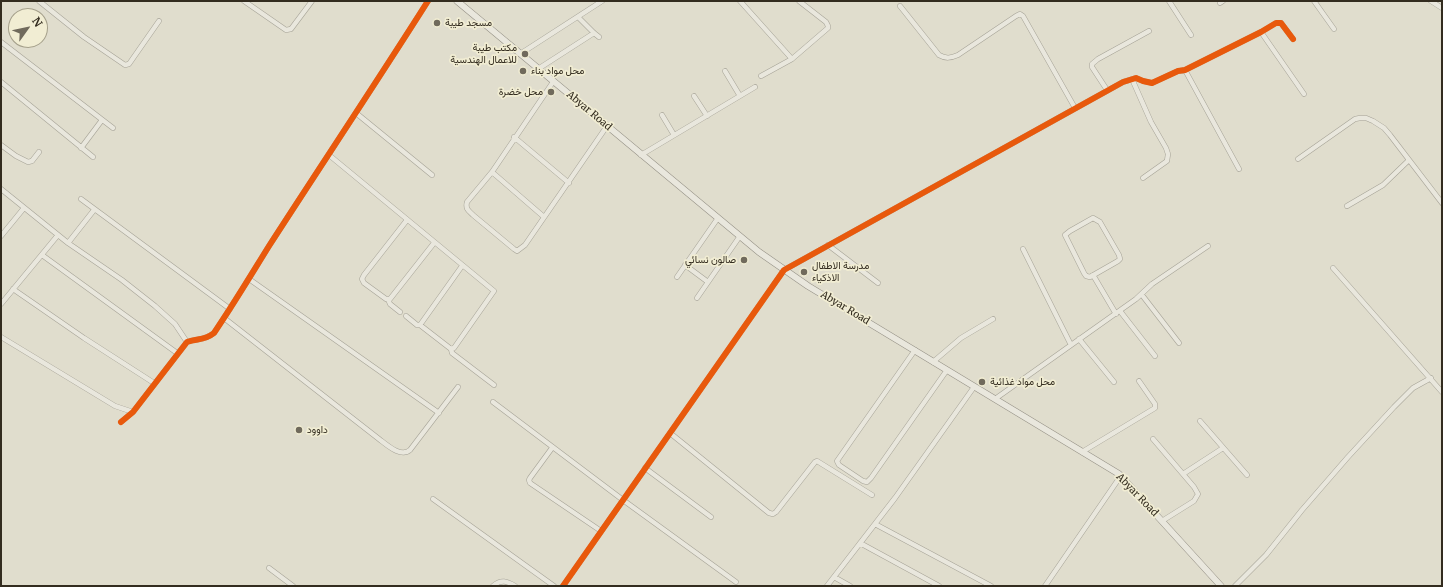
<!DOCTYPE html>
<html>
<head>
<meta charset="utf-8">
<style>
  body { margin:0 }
  #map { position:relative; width:1443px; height:587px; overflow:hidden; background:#e0ddcd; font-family:Merriweather,serif }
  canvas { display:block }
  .frame { position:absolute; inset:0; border:2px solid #332c1f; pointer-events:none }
  .north { position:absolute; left:8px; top:8px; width:40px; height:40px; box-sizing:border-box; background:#f1edd3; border:1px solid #a5a08b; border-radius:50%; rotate:57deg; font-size:11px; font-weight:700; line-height:16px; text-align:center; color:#332c1f }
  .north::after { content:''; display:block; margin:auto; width:14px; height:18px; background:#706a5c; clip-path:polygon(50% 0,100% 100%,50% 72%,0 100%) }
</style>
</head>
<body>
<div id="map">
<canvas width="1443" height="587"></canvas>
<div class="frame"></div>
<div class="north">N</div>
</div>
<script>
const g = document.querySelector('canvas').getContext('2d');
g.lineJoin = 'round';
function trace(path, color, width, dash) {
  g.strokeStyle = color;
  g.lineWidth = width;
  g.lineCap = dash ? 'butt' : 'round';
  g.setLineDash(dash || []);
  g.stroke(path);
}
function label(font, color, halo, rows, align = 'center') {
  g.font = font + ' Merriweather,Vazirmatn,serif';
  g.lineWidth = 3.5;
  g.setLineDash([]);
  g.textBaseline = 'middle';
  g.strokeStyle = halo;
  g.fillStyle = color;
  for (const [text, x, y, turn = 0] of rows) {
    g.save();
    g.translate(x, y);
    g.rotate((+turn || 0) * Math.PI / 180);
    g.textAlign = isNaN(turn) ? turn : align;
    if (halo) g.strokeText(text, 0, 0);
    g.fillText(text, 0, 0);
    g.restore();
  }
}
const minor = new Path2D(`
  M 39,1 L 84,37 L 125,65 L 129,64 L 159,21
  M 244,1 L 286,30 L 291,29 L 312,1
  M 740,1 L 792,59
  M 1169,1 L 1191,35
  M 1314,1 L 1334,29
  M 1431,1 L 1442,8
  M 1220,3 L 1223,1
  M 900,6 L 939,55 C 946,59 951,58 958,55 L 1016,16 L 1020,14 L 1023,16 L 1075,108
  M 578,17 L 594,33 L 599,37
  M 1261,32 L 1304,94
  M 1,42 L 113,128
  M 520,54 L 602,1
  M 538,69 L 594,33
  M 1185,70 L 1239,169
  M 725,71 L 740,96
  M 761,76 L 792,59 L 828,28 L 828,26 L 826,22 L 799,1
  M 1132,79 L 1151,122 L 1166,148 L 1168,154 L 1167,161 L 1143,178
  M 1,82 L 93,157
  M 553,82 L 492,172 L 467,202 C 465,209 469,211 473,215 L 514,249 L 517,251 L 525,245 L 607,126
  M 1107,90 L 1092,67 L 1092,64 L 1098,59 L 1149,31
  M 694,96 L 707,116
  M 356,113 L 432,175
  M 662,115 L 674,135
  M 514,137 L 569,183
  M 1,145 L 16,156 L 28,162 L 32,161 L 39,152
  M 81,148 L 102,120
  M 329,155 L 494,291 L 454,348 L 451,349 L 420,325 L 462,266
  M 641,155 L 755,87
  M 1298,159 L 1355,119 L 1360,118 L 1366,118 L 1373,121 L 1384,128 L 1390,135 L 1442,203
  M 492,172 L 544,217
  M 1,189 L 68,243 L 122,280 L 155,306 L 175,324 L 187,342
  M 81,199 L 230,309
  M 1347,206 L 1383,185 L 1409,160
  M 1093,218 L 1100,222 L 1119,255 L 1120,259 L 1118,261 L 1090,277 L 1086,276 L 1084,273 L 1065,235 L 1070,231 Z
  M 407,220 L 364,275 L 362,279 L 364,283 L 386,299 L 390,299 L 434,243
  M 1,236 L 24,208
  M 68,243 L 94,210
  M 828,245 L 878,283
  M 1023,249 L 1071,345
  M 42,255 L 177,353
  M 685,265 L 708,282
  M 1333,268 L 1442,392
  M 1093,275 L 1116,314
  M 677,277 L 718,218
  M 249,279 L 439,413
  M 13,289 L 84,338 L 154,383
  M 1142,295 L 1179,343
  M 697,298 L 740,236
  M 388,299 L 390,304 L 400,312
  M 1,304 L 58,235
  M 1120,311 L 1155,356
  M 406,316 L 417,325 L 420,325
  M 224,318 L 379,439 C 387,445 401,458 410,450 L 458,387
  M 1,337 L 115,406 L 133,412
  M 1079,339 L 1114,382
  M 451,349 L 452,353 L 494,385
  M 915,350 L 837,461 L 839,465 L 863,481 L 867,482 L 871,478 L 947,370
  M 933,362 L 961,338 L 993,319
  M 995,399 L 1136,299 L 1152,284 L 1208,246
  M 493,402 L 623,500 L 736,582
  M 1200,421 L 1247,475
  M 121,422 L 133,412 L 187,342 C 198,338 204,341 214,333 C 233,305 251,275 269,246 C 322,164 376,83 428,1
  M 670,433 L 769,513 L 773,514 L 776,512 L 815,462 L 817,461 L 872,495
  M 1153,439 L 1194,487 L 1198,494 L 1194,501 L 1162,521
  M 552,448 L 530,478 L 529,480 L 530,483 L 601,531
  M 1082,452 L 1155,408 L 1155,404 L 1139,381
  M 645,468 L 711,517
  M 1183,474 L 1223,448
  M 433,499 L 554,586
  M 875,524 L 991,586
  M 860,543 L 939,586
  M 269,568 L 293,586
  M 834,577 L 850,586
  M 493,586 C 501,579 507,581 515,586
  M 563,586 L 784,270 L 1123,82 L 1136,78 L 1143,81 L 1152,83 L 1178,71 L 1185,70 L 1261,32 L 1276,23 L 1281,23 L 1293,39
  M 827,586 L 895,498 L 974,387
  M 1045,586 L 1120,477
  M 1235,586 L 1266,555 L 1302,510 L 1348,457 L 1394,407 L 1413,388 L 1431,378`);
const secondary = new Path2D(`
  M 457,1 L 759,252 L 808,286 L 1119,474 L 1221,586`);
trace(minor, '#a5a296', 5.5);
trace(secondary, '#959186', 7);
trace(minor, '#e9e7dd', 4.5);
trace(secondary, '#e9e7dd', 6);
trace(new Path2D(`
  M 121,422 L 133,412 L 187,342 C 198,338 204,341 214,333 C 233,305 251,275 269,246 C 322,164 376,83 428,1
  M 563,586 L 784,270 L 1123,82 L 1136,78 L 1143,81 L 1152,83 L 1178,71 L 1185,70 L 1261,32 L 1276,23 L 1281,23 L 1293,39`), '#e8590c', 6);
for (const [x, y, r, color] of [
  [437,23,4,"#706a5c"],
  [525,54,4,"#706a5c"],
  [523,71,4,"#706a5c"],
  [551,92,4,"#706a5c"],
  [744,260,4,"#706a5c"],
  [804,272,4,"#706a5c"],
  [982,382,4,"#706a5c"],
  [299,430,4,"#706a5c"]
]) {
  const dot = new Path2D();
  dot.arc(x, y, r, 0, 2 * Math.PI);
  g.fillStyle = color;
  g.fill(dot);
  trace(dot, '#f1edd3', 1.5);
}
label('10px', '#332c1f', '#f1edd3', [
  ["مسجد طيبة",445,23],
  ["مكتب طيبة",517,48,"right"],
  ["للاعمال الهندسية",517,60,"right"],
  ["محل مواد بناء",531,71],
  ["محل خضرة",543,92,"right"],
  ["صالون نسائي",736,260,"right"],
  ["مدرسة الاطفال",812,266],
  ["الاذكياء",812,278],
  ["محل مواد غذائية",990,382],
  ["داوود",307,430]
], 'left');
label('10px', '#332c1f', '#f1edd3', [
  ["Abyar Road",589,111,40],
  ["Abyar Road",845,308,31],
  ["Abyar Road",1137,495,46]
]);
</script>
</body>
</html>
